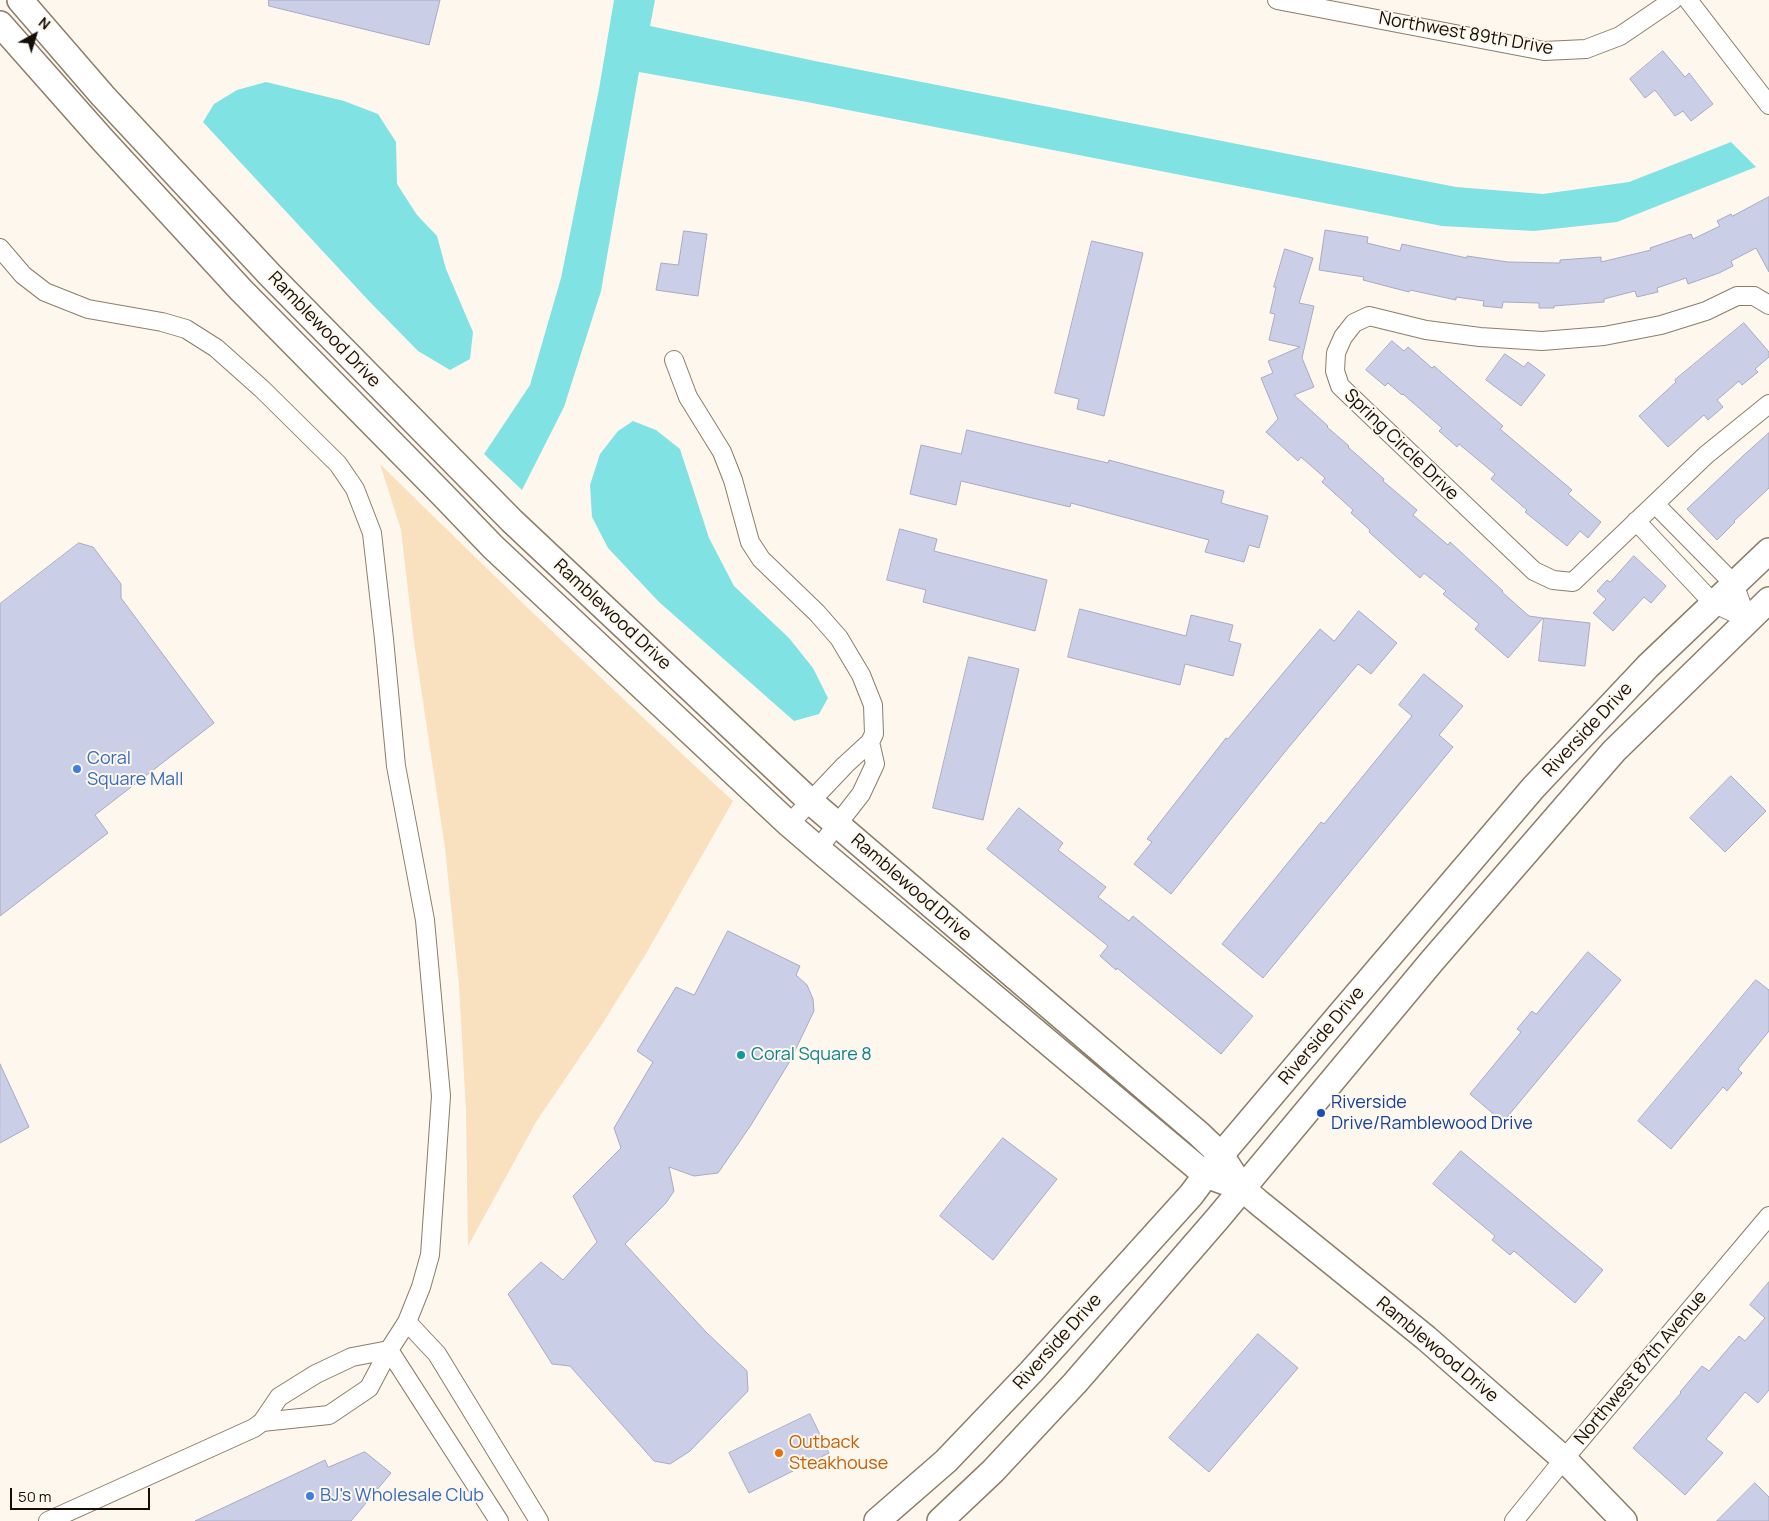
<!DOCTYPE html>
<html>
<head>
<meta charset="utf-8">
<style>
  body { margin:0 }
  #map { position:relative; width:1769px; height:1521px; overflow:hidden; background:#fef7ee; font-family:Manrope,sans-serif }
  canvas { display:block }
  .north { position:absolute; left:10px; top:10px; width:50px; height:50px; -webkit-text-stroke:4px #fef7ee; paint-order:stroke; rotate:39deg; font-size:14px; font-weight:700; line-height:20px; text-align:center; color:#140e07 }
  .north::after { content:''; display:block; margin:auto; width:18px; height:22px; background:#140e07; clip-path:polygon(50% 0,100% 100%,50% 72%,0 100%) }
  .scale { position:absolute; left:10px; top:1488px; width:140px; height:22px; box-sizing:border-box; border:2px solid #140e07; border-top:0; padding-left:6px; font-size:15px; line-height:18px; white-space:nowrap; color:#140e07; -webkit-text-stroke:4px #fef7ee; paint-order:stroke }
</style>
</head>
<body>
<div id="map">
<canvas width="1769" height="1521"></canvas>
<div class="north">N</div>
<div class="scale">50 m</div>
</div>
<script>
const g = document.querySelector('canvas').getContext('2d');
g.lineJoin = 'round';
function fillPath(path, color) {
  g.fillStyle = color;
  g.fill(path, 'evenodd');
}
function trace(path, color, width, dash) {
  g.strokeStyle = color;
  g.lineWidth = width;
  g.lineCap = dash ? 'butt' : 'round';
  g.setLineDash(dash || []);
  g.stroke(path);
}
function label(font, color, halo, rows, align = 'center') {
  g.font = font + ' Manrope,sans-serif';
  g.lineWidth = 4;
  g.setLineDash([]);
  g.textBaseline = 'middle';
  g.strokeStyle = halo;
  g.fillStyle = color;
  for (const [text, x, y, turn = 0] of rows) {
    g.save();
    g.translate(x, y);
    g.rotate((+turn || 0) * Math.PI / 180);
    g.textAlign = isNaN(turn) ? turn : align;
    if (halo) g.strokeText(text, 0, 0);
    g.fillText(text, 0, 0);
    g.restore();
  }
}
fillPath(new Path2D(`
  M 380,464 C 496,578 613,691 733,801 L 647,952 L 601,1026 L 536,1122 L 468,1246 L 466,1111 L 459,985 L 445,848 L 414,642 L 401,530 Z`), '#f9e0bf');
fillPath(new Path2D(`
  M 614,0 L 655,0 L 650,26 L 815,61 L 1456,187 L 1543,194 L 1629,182 L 1731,142 L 1756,167 L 1617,222 L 1534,231 L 1442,226 L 807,102 L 639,72 L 601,291 L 564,407 L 522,490 L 484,454 L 530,385 L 561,278 L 599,89 Z
  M 266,82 L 344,101 L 378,114 L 396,142 L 397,184 L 417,215 L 437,236 L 446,269 L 473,332 L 470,359 L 450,370 L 418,351 L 368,300 L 203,122 L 214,104 L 237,90 Z
  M 633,421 L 656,430 L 680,449 L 709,538 L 734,586 L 789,638 L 813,668 L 828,698 L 819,714 L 794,721 L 659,602 L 608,548 L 592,517 L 590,485 L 600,454 L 618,431 Z`), '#81e2e4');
const building = new Path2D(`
  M 269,0 L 440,0 L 429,45 L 269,6 Z
  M 1663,51 L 1685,77 L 1689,73 L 1713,104 L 1691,121 L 1683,111 L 1675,116 L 1655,90 L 1645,98 L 1630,79 Z
  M 1769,197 L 1769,272 L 1756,248 L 1731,261 L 1733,266 L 1719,273 L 1688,284 L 1686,278 L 1657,288 L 1658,292 L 1637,297 L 1635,291 L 1604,299 L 1604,302 L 1554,306 L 1554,308 L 1539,308 L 1539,303 L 1503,302 L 1502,308 L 1483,306 L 1484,301 L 1456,297 L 1456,300 L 1410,290 L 1409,292 L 1363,280 L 1364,277 L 1319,270 L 1325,230 L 1368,237 L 1367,243 L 1400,251 L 1402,244 L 1467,258 L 1467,256 L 1508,262 L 1560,263 L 1560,260 L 1601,257 L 1601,262 L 1651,250 L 1650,248 L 1691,234 L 1693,239 L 1720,226 L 1717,221 L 1731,214 L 1732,216 Z
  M 684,231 L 707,234 L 698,296 L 656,290 L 661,263 L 678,265 Z
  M 1092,241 L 1143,253 L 1104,416 L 1077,409 L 1079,399 L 1055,393 Z
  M 1285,249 L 1313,258 L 1299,303 L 1314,306 L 1302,358 L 1314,387 L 1294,395 L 1328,426 L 1327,427 L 1349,446 L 1348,447 L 1384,479 L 1383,481 L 1417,510 L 1413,515 L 1448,545 L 1450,542 L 1503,591 L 1502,592 L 1529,616 L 1543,618 L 1508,658 L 1475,629 L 1479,624 L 1443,594 L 1446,591 L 1424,573 L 1420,578 L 1369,532 L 1370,530 L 1351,513 L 1353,510 L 1322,482 L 1325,478 L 1301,457 L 1298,461 L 1266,432 L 1278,419 L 1261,378 L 1273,373 L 1268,361 L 1300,347 L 1269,340 L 1275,314 L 1270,313 L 1276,287 L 1274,287 Z
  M 1744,323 L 1769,352 L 1769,357 L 1755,369 L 1758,372 L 1742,385 L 1739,381 L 1717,400 L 1723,407 L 1708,420 L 1704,415 L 1668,447 L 1639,416 L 1676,382 L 1675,380 Z
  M 1392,341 L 1404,351 L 1408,347 L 1432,368 L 1434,366 L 1503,426 L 1500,429 L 1572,490 L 1568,494 L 1601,522 L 1588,538 L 1580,531 L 1567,546 L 1525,512 L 1527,510 L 1491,479 L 1495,474 L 1459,444 L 1457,447 L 1439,431 L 1442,428 L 1403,394 L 1402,395 L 1388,383 L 1385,386 L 1366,370 Z
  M 1505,354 L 1524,367 L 1528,362 L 1545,375 L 1521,406 L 1486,380 Z
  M 967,430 L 1108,463 L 1109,460 L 1224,491 L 1221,503 L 1268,516 L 1259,548 L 1249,545 L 1244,562 L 1205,552 L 1209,540 L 1071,503 L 1070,507 L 961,481 L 956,505 L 910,494 L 921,445 L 961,454 Z
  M 1769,433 L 1769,488 L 1734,521 L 1735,522 L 1717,540 L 1687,509 L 1744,455 Z
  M 900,529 L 937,539 L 934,551 L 1047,580 L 1035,631 L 923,602 L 926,590 L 887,580 Z
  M 79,543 L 93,547 L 121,584 L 121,598 L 214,723 L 95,815 L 108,833 L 0,916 L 0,604 Z
  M 1634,556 L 1666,586 L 1651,603 L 1644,597 L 1613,631 L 1593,613 L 1606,599 L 1597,591 L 1607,580 L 1610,582 Z
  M 1080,609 L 1186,636 L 1191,615 L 1233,625 L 1229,641 L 1241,644 L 1233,676 L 1185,664 L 1180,685 L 1068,657 Z
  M 1359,611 L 1397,643 L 1371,674 L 1358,664 L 1284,753 L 1171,894 L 1134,864 L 1152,842 L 1147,839 L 1226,738 L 1228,739 L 1320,629 L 1334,641 Z
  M 1544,618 L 1590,623 L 1585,666 L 1539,661 Z
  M 969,657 L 1019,669 L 983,820 L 933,808 Z
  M 1424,674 L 1463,706 L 1439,735 L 1453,747 L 1263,978 L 1222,944 L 1321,822 L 1324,824 L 1412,716 L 1399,705 Z
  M 1731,776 L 1766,811 L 1725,852 L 1690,818 Z
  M 1019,808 L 1063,843 L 1058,850 L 1106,887 L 1098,897 L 1129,921 L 1133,916 L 1253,1016 L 1221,1054 L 1117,968 L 1116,970 L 1100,956 L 1108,946 L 987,849 Z
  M 728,931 L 800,966 L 796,975 L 807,985 L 813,999 L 814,1011 L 790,1061 L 751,1125 L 718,1173 L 694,1176 L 669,1167 L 674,1191 L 666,1203 L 625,1244 L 706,1332 L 747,1371 L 748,1391 L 690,1451 L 670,1464 L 654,1461 L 570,1366 L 552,1364 L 508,1294 L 541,1262 L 563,1280 L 597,1242 L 573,1196 L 621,1148 L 614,1128 L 653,1062 L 637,1051 L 676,987 L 694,995 Z
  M 1588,952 L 1621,980 L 1503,1122 L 1470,1094 L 1521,1032 L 1517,1029 L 1532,1011 L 1536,1014 Z
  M 1756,980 L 1769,990 L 1769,1031 L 1738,1069 L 1742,1073 L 1727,1091 L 1723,1087 L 1671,1149 L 1638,1121 Z
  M 0,1064 L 29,1127 L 0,1143 Z
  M 1003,1138 L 1057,1179 L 993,1260 L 940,1216 Z
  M 1461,1151 L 1603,1270 L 1575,1303 L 1514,1251 L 1510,1255 L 1492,1240 L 1495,1236 L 1433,1184 Z
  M 1769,1282 L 1769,1390 L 1758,1403 L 1745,1392 L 1706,1439 L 1723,1453 L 1685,1495 L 1633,1448 L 1681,1393 L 1680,1392 L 1702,1366 L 1709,1371 L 1739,1336 L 1745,1341 L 1765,1318 L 1750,1305 Z
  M 1258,1334 L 1298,1368 L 1209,1472 L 1169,1438 Z
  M 810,1414 L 829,1453 L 749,1493 L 729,1453 Z
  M 365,1452 L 391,1473 L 351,1521 L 195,1521 L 325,1460 L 328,1467 Z
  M 1755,1483 L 1769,1497 L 1769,1521 L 1717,1521 Z`);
fillPath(building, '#cbcee7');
trace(building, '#a8aac2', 1);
const street = new Path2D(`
  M 1277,0 L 1544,51 L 1586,49 L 1620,36 L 1673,0
  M 1688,0 L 1769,105
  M 0,248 L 23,275 L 45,292 L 88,309 L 162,322 L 186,329 L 216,348 L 262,389 L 338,464 L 355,489 L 372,533 L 384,639 L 396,766 L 425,920 L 441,1096 L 430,1255 L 421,1287 L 407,1322 L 389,1350 L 369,1388 L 329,1415 L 262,1422
  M 1769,305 L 1754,296 L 1737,296 L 1706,311 L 1661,325 L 1604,336 L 1542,341 L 1480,337 L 1426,330 L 1369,316 L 1354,323 L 1343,337 L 1336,353 L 1335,371 L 1340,386 L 1534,571 L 1553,580 L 1573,582 L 1706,455 L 1769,404
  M 674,360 L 688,397 L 722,452 L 733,480 L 750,542 L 761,559 L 817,613 L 839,638 L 861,675 L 873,705 L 874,734 L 870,742 L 845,765 L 789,824
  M 1655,504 L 1734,584 L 1747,619
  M 1636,521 L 1713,603 L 1747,619
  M 818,849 L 861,794 L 875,764 L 870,742
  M 407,1322 L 437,1354 L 539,1521
  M 389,1350 L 499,1521
  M 48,1521 L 254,1428 L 262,1422 L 279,1397 L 316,1374 L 352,1357 L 389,1350
  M 1514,1521 L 1564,1459 L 1769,1216`);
const secondary = new Path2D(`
  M 20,0 L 103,96 L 270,275 L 512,521 L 811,802 L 1199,1134 L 1221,1155 L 1242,1188 L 1258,1202 L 1426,1338 L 1564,1459 L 1624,1521
  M 0,24 L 101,138 L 241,290 L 442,494 L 493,547 L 789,824 L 818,849 L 1206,1175 L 1242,1188
  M 877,1521 L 946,1461 L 1031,1372 L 1191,1195 L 1221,1155 L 1336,1019 L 1533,788 L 1648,666 L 1769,551
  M 940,1521 L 993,1471 L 1075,1383 L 1218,1218 L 1432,961 L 1614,751 L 1769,600`);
trace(street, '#8c7d69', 20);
trace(secondary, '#8c7d69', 28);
trace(street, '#fff', 18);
trace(secondary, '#fff', 25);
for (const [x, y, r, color] of [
  [77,769,5,"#3f7fe0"],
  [741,1055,5,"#0f9aa8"],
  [1321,1113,5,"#1a4fb4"],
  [779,1453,5,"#e8710a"],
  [310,1496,5,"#3f7fe0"]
]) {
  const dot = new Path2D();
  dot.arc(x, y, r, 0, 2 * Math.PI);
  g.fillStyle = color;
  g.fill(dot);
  trace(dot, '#fef7ee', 2);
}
label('18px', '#140e07', '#fef7ee', [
  ["Northwest 89th Drive",1466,34,10],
  ["Ramblewood Drive",324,330,46],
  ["Spring Circle Drive",1401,445,44],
  ["Ramblewood Drive",612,615,43],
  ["Riverside Drive",1588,730,-47],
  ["Ramblewood Drive",911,888,41],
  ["Riverside Drive",1322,1036,-50],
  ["Riverside Drive",1058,1342,-48],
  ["Ramblewood Drive",1437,1350,40],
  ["Northwest 87th Avenue",1641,1368,-50]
]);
label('18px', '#366cbe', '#fef7ee', [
  ["Coral",87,759],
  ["Square Mall",87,780],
  ["BJ's Wholesale Club",320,1496]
], 'left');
label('18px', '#0d838f', '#fef7ee', [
  ["Coral Square 8",751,1055]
], 'left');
label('18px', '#164399', '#fef7ee', [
  ["Riverside",1331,1103],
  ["Drive/Ramblewood Drive",1331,1124]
], 'left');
label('18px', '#c56008', '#fef7ee', [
  ["Outback",789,1443],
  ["Steakhouse",789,1464]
], 'left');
</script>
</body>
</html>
